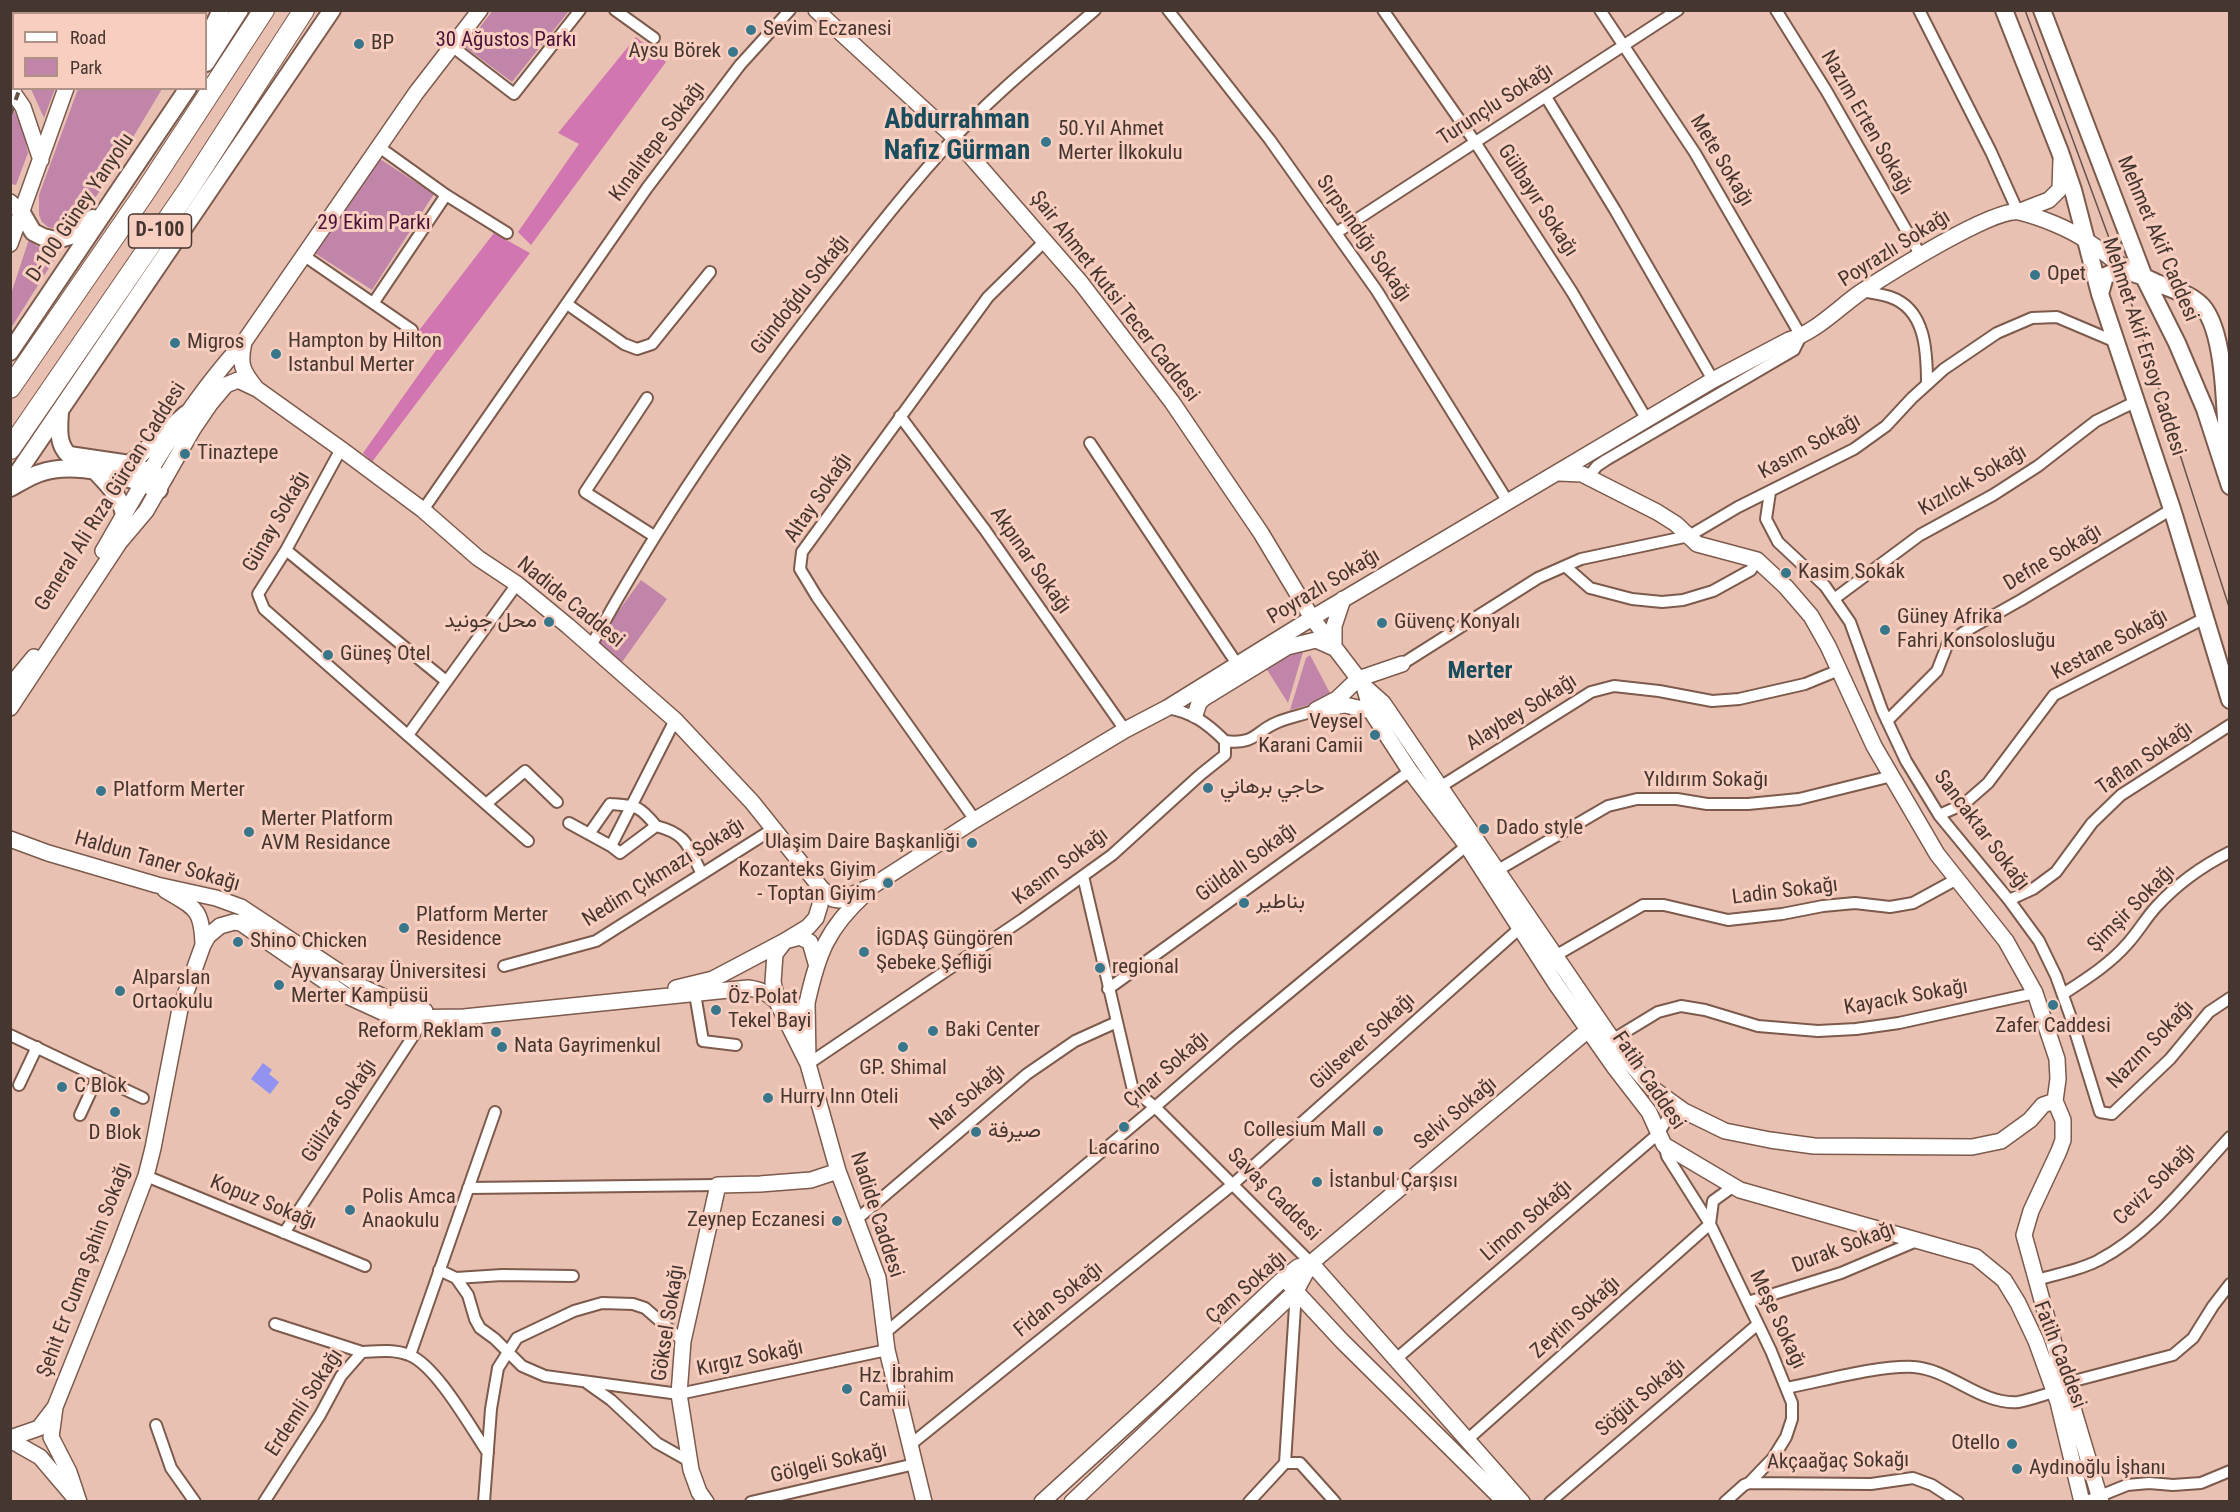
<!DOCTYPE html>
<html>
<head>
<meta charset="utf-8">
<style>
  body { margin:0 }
  #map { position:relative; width:2240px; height:1512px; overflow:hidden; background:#e9c1b2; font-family:"Roboto Condensed",sans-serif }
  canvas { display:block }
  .frame { position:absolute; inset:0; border:12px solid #463630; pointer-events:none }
  .legend { position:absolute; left:12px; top:12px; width:195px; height:78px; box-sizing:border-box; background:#f7cebf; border:2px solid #b09186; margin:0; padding:8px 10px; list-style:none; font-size:18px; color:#463630 }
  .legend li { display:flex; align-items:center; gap:12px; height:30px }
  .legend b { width:30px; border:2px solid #b09186 }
</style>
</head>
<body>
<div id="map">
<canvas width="2240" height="1512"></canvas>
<div class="frame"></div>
<ul class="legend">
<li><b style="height:8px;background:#fff"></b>Road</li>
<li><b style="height:16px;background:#c285aa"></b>Park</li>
</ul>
</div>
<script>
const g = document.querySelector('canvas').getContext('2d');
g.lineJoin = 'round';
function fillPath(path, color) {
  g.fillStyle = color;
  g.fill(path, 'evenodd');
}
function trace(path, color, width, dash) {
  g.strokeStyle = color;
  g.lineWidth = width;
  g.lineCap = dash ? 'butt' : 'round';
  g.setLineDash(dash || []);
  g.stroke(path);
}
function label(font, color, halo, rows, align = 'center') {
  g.font = font + ' "Roboto Condensed",Vazirmatn,sans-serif';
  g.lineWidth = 6;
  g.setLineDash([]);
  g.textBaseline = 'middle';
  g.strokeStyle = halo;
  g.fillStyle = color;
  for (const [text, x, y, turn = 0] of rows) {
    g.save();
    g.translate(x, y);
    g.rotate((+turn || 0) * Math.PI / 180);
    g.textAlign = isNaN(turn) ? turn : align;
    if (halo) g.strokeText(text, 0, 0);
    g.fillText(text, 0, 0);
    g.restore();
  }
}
fillPath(new Path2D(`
  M 106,10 L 205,10 L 205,11 L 204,14 L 105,13 Z
  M 493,10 L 569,10 L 569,11 L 512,82 L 465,47 Z
  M 31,89 L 55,89 L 44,118 Z
  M 78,89 L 162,89 L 108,179 L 80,220 L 66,227 L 57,229 L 48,227 L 42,222 L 39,215 L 39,195 Z
  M 10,102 L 23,130 L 28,153 L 16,185 L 11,184 Z
  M 377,157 L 434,194 L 372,290 L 313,252 Z
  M 29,239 L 37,246 L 59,252 L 11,328 L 11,294 Z
  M 641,580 L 667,599 L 620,665 L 593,646 Z
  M 1303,652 L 1288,703 L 1266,668 L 1291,654 Z
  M 1310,655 L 1330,693 L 1308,705 L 1290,710 L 1306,658 Z`), '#c285aa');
fillPath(new Path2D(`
  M 636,37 L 666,62 L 531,245 L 518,232 L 579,144 L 558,133 Z
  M 494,233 L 530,253 L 372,462 L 363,453 L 439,346 L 417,333 Z`), '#d276b1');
fillPath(new Path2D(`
  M 263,1063 L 272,1070 L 269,1074 L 279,1082 L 270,1094 L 251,1079 Z`), '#9292f0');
const street = new Path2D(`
  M 615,10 L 654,38
  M 1168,10 L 1270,140 L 1377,291 L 1508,502
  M 1383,10 L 1475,142 L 1572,292 L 1647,420
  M 1776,10 L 1827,92 L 1921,256
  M 1919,10 L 1991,152 L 2018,212
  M 453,47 L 514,94 L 580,10
  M 1546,97 L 1615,210 L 1713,380
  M 379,147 L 446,195 L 507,233
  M 1336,233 L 1678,10
  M 303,255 L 412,330
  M 1862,291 C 1871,293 1881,294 1890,297 C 1926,309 1927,352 1927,384
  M 374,302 L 446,195
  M 567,304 L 624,344 L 637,349 L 652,344 L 710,272
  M 647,398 L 585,492 L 654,536
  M 900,416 L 985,530 L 1125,730
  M 1090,443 L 1237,664
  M 341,449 L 286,550 L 258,594 L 264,609 L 528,841
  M 1588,477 L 1597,466 L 1606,460 L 1794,350 L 1801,336 L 1695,153 L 1600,10
  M 1770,492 L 1766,519 L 1778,542 L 1825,586 L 1850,622 L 1882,710 L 1906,761 L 1939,815 L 2009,900 L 2039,941 L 2056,976 L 2070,1015 L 2100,1112 L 2112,1114 L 2170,1059 L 2209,1012 L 2230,998
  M 423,510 L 647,188 L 740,65 L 790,10
  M 286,550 L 446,681
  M 1565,566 L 1590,588 L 1632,599 L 1662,602 L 1683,600 L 1713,591 L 1751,570 L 1757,560
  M 1834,599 L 1920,535 L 1993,495 L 2038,466 L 2096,421 L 2135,402
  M 591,646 C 663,514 748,392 841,274 C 877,228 914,181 954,138 C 995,93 1048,51 1095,10
  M 1402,664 L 1538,578 L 1581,559 L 1689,536 L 1738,507 L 1854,449 L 1886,426 L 1912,398 L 1944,369 L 1997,333 L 2032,318 L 2057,317 L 2116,342
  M 675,720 L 611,846 L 620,853 L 656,826 C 688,834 688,847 702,874
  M 1887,721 L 1937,671 L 1948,643 L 1964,632 L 2021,600 L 2172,509
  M 408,735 L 517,584
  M 1225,741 C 1256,745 1255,731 1278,722 C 1290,717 1303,715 1316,710
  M 1440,787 L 1591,692 L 1614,686 L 1659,691 L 1712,701 L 1739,699 L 1805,684 L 1839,670
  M 486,804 L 525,771 L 557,802
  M 1939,815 L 1964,804 L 1988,783 L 2054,695 L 2205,618
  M 975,820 L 817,597 L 800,569 L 802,552 L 988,297 L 1045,241
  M 569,823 L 611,846
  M 589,834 L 610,804 C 636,806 639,805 656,826
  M 1498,870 L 1608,806 L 1637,799 L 1677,799 L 1707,804 L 1748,804 L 1799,799 L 1892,776
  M 1083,876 L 1132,1086 L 1140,1095 L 1155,1107 L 1311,1263
  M 2009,900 L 2033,889 L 2056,872 L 2092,823 L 2121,795 L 2230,725
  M 1555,956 L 1643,905 L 1664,905 L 1728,920 L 1782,914 L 1823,906 L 1855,903 L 1890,907 L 1913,903 L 1957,879
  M 504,966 L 596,941 L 773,829
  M 1108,989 L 1410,771
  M 695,994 L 703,1041 L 736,1045
  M 2063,994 C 2086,979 2110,964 2128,943 C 2138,932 2146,918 2156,907 C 2177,884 2202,866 2230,852
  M 10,1035 L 143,1098
  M 1612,1040 L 1658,1012 L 1681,1006 L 1705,1010 L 1758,1026 L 1818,1031 L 1856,1029 L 1899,1023 L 2035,993
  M 808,1064 L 1023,919 L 1112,855 L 1200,775 L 1225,755 L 1225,741 C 1207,723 1192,712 1167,708
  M 19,1085 L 37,1047
  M 80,1115 L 98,1076
  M 1664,1145 L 1667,1156 L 1710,1224 L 1771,1351 L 1792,1403 L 1792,1419 L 1786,1437 L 1773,1458 L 1749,1483 L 1744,1485 L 1725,1502
  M 146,1176 L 365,1266
  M 468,1188 L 718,1185
  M 856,1220 L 1027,1074 L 1075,1041 L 1117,1022
  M 284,1233 L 427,1015
  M 439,1270 L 456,1278 L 468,1295 L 475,1319 L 480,1328 L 495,1339 L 522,1366 L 545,1376 L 679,1394 L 887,1350
  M 456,1278 L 502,1275 L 573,1276
  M 2037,1280 C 2056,1274 2081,1270 2099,1260 C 2151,1233 2190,1180 2230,1137
  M 1748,1302 L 1841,1273 L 1919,1240
  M 275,1324 L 362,1352
  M 885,1333 L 1155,1107 L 1233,1039 L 1471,842
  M 410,1355 L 495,1112
  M 1396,1359 L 1658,1134 L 1676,1105
  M 587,1383 L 611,1400 L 657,1443 L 689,1461
  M 2066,1383 L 2173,1355 L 2193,1338 L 2213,1306 L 2230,1284
  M 1786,1388 C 1823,1381 1878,1365 1914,1367 C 1951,1370 1981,1405 2018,1402 C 2030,1400 2043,1395 2054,1392
  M 156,1425 L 171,1468 L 195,1502
  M 1467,1440 L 1710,1224 L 1713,1201 L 1731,1188 L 1740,1190
  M 910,1445 L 1232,1185 L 1520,928
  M 1285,1463 L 1296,1291
  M 1749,1483 L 1871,1484 L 1913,1478 L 1932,1485 L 1958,1502
  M 264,1502 L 320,1415 L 341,1376 L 362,1352 C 377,1351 395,1349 409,1355 C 436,1365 471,1428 488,1453
  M 484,1502 L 491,1409 L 498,1368 L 517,1338 L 574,1311 L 602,1303 L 633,1304 L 645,1308 L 683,1341
  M 751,1502 L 915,1464
  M 1249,1502 L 1285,1463 L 1300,1463 L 1335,1502
  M 1550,1502 L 1758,1324
  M 2085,1502 L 2127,1485 L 2149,1483 L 2173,1485 L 2201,1483 L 2230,1471`);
const secondary = new Path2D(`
  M 816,10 L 954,137 L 1081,283 L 1172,402 L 1261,533 L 1312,618 L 1364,686 L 1383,703 L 1623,1055 L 1652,1088 L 1684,1111 L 1725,1131 L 1770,1140 L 1814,1146 L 1972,1147 L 2001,1141 L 2030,1120 L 2043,1105 L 2055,1101
  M 93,14 L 94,10
  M 10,88 L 23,107 L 41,160
  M 10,202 L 22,213
  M 2018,212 L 2049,200 L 2060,189 L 2061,160
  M 10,244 L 66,88
  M 244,342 C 239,364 242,371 256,388
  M 1559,473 L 1582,474 L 1657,512 L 1676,524 L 1697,544 L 1757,560 L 1786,587 L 1811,616 L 1828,646 L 1874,746 L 1937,854 L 2006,941 L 2035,993 L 2057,1059 L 2058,1079 L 2055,1101 L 2063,1120 L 2063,1140 L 2059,1151 L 2031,1211 L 2024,1235 L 2058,1358 L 2101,1502
  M 103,551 C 145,478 187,404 244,342 L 416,93 L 480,10
  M 10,686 L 34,657
  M 1364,686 L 1371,711 L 1410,771 L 1467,846 L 1556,984 L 1615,1068 L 1649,1112 L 1664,1145 L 1740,1190 L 1976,1257 L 2004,1280 L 2018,1303 L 2036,1341 L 2058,1402 L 2082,1502
  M 10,708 L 119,543 L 146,511 L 193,429 L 210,404 L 226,385 L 238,380 L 257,389 L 341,449 L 423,510 L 478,558 L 517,584 L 568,626 L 675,720 L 752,802 L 821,888 L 833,899 L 840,900 L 874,885 L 975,820 L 1125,730 L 1167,708 L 1312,618 L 1713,380 L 1789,340 C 1816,332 1838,308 1861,292 C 1887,275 1994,207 2019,212 C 2040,217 2070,229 2087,241 C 2101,250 2114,261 2128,270
  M 1325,709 L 1345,705 L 1371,711
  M 1316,710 L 1337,699 L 1358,679 L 1402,664
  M 1195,715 L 1199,703 L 1204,698 L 1287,647 L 1316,640 L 1334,648 L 1334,626 L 1343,599
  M 10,839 L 48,853 L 157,885 L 216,898 L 241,907 L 362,987 L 415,1011 L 425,1011
  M 821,888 L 820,905 L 816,918 L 808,927 L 785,941 L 775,954 L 773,982 L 778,1004 L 808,1064 L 838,1171 L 878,1278 L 887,1350 L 924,1502
  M 165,890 C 195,908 202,908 203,945
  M 676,988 L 713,979 L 785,941 L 800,937 L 810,942 L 816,963
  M 807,1003 L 808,1061
  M 1311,1263 L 1522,1502
  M 1290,1285 L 1342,1341 L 1505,1502
  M 10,1438 L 39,1428 L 55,1407
  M 10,1440 L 40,1457 L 74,1497
  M 79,1502 L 69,1472 L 51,1437 L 55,1407 L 118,1250 L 146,1176 L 153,1148 L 180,1009 L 203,945 L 208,936 L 220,926 L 234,922 L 241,923 L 345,995 L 395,1018 L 464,1017 L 748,988 C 756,989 761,990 767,994 C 781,1002 792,1025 807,1003 C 818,953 827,929 865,894
  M 706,1502 L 699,1492 L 691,1470 L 679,1394 L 683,1341 L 718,1185 L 760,1184 L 811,1180 L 838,1171
  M 1042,1502 L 1164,1391 L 1284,1278 L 1298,1267 L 1311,1263
  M 1072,1502 L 1296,1291 L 1311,1263 L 1594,1025`);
const primary = new Path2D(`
  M 2004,10 L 2060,152 L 2073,190 L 2100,294 L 2172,509 L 2230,700
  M 2042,10 L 2144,277 L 2177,343 L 2205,409 L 2230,486
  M 206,41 L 221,10
  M 206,63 L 240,10
  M 22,213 L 33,232 L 43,237 L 56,240 L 74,235 L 93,218
  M 2100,294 L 2105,276 C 2125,267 2138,274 2157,283 C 2172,290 2190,293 2202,306 C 2227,333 2225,422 2228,459
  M 10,352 L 188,88
  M 60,412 C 59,427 57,445 69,455 L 130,464 L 164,478
  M 130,464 L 186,414
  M 96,472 C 108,485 121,497 124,515
  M 10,484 L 332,10
  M 10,488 C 20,483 30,476 40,473 C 75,461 126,476 159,490`);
const highway = new Path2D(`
  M 10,388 L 145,192 L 264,10
  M 10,449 L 188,190 L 304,10`);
trace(street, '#7c5a4c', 14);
trace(secondary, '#7c5a4c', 18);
trace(primary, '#7c5a4c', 20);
trace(highway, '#7c5a4c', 22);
trace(street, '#fff', 10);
trace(secondary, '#fff', 15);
trace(primary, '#fff', 16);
trace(highway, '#fff', 20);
trace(new Path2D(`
  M 2025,10 L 2119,265 L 2230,610`), '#67524a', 1.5);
trace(new Path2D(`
  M 46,14 L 47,10
  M 10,115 L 20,88`), '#67524a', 4, [8, 8]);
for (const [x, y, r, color] of [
  [751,30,6,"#37768b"],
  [359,44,6,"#37768b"],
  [733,52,6,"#37768b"],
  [1046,142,6,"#37768b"],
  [2035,275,6,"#37768b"],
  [175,343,6,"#37768b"],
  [276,354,6,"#37768b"],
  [185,454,6,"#37768b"],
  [1786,573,6,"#37768b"],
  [549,622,6,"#37768b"],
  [1382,623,6,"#37768b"],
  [1885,630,6,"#37768b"],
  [328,655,6,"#37768b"],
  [1375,735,6,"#37768b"],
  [1208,788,6,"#37768b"],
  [101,791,6,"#37768b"],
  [1484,829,6,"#37768b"],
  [249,832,6,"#37768b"],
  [972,843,6,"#37768b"],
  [888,883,6,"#37768b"],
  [1244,903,6,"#37768b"],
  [404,928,6,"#37768b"],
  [238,942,6,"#37768b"],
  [864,952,6,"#37768b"],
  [1100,968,6,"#37768b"],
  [279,985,6,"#37768b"],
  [120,991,6,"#37768b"],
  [2053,1005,6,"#37768b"],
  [716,1010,6,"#37768b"],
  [933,1031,6,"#37768b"],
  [496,1032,6,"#37768b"],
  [502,1047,6,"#37768b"],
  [903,1047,6,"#37768b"],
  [62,1087,6,"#37768b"],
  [768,1098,6,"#37768b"],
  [115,1112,6,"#37768b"],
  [1124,1127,6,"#37768b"],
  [1378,1131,6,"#37768b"],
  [976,1132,6,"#37768b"],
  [1317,1182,6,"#37768b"],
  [350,1210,6,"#37768b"],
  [837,1221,6,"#37768b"],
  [847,1389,6,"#37768b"],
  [2012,1444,6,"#37768b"],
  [2017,1469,6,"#37768b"]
]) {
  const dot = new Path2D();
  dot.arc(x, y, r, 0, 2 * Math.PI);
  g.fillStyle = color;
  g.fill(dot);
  trace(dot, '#f7cebf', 2);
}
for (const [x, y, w] of [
  [160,231,63]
]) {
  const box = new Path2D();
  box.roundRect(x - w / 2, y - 17, w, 34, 4.5);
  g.fillStyle = '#f7cebf';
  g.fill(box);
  trace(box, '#463630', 1.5);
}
label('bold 20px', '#463630', null, [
  ["D-100",160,231]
]);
label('21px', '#463630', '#f7cebf', [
  ["Sevim Eczanesi",763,30],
  ["BP",371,44],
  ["Aysu Börek",721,52,"right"],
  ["50.Yıl Ahmet",1058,130],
  ["Merter İlkokulu",1058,154],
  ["Opet",2047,275],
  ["Hampton by Hilton",288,342],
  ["Istanbul Merter",288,366],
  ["Migros",187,343],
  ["Tinaztepe",197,454],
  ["Kasim Sokak",1798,573],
  ["Güney Afrika",1897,618],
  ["Fahri Konsolosluğu",1897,642],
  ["محل جونيد",537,622,"right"],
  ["Güvenç Konyalı",1394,623],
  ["Güneş Otel",340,655],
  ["Veysel",1363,723,"right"],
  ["Karani Camii",1363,747,"right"],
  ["حاجي برهاني",1220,788],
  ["Platform Merter",113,791],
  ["Merter Platform",261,820],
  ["AVM Residance",261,844],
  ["Dado style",1496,829],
  ["Ulaşim Daire Başkanliği",960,843,"right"],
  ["Kozanteks Giyim",876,871,"right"],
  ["- Toptan Giyim",876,895,"right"],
  ["بناطير",1256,903],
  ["Platform Merter",416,916],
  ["Residence",416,940],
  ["İGDAŞ Güngören",876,940],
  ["Şebeke Şefliği",876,964],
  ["Shino Chicken",250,942],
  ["regional",1112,968],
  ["Ayvansaray Üniversitesi",291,973],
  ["Merter Kampüsü",291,997],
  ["Alparslan",132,979],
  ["Ortaokulu",132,1003],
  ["Öz Polat",728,998],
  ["Tekel Bayi",728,1022],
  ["Zafer Caddesi",2053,1027,"center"],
  ["Baki Center",945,1031],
  ["Reform Reklam",484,1032,"right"],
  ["Nata Gayrimenkul",514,1047],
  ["GP. Shimal",903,1069,"center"],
  ["C Blok",74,1087],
  ["Hurry Inn Oteli",780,1098],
  ["Collesium Mall",1366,1131,"right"],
  ["صيرفة",988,1132],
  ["D Blok",115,1134,"center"],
  ["Lacarino",1124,1149,"center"],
  ["İstanbul Çarşısı",1329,1182],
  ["Polis Amca",362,1198],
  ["Anaokulu",362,1222],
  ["Zeynep Eczanesi",825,1221,"right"],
  ["Hz. İbrahim",859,1377],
  ["Camii",859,1401],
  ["Otello",2000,1444,"right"],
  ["Aydınoğlu İşhanı",2029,1469]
], 'left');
label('21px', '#4b1139', '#f7cebf', [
  ["30 Ağustos Parkı",506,41],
  ["29 Ekim Parkı",374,224]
]);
label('21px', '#463630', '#f7cebf', [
  ["Turunçlu Sokağı",1496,105,-33],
  ["Nazım Erten Sokağı",1866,123,60],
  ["Kınalıtepe Sokağı",658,142,-53],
  ["Mete Sokağı",1721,161,59],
  ["Gülbayır Sokağı",1537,201,57],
  ["D-100 Güney Yanyolu",81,208,-56],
  ["Sırpsındığı Sokağı",1363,239,55],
  ["Mehmet Akif Caddesi",2157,239,67],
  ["Poyrazlı Sokağı",1895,249,-32],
  ["Gündoğdu Sokağı",801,295,-52],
  ["Şair Ahmet Kutsi Tecer Caddesi",1114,297,52],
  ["Mehmet Akif Ersoy Caddesi",2143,347,72],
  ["Kasım Sokağı",1810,447,-29],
  ["Kızılcık Sokağı",1973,481,-30],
  ["General Ali Rıza Gürcan Caddesi",111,497,-58],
  ["Altay Sokağı",819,498,-56],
  ["Günay Sokağı",277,522,-60],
  ["Defne Sokağı",2053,558,-31],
  ["Akpınar Sokağı",1030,561,55],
  ["Poyrazlı Sokağı",1324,587,-31],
  ["Nadide Caddesi",570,603,39],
  ["Kestane Sokağı",2110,645,-28],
  ["Alaybey Sokağı",1522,713,-32],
  ["Taflan Sokağı",2145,759,-35],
  ["Yıldırım Sokağı",1706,781],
  ["Sancaktar Sokağı",1981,831,53],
  ["Haldun Taner Sokağı",157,862,16],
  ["Güldalı Sokağı",1247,863,-36],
  ["Kasım Sokağı",1061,867,-37],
  ["Nedim Çıkmazı Sokağı",664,873,-32],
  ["Ladin Sokağı",1785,892,-7],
  ["Şimşir Sokağı",2132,909,-45],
  ["Kayacık Sokağı",1906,998,-10],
  ["Gülsever Sokağı",1363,1042,-42],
  ["Nazım Sokağı",2151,1045,-46],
  ["Çınar Sokağı",1167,1070,-41],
  ["Fatih Caddesi",1648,1081,56],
  ["Nar Sokağı",968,1098,-40],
  ["Gülizar Sokağı",340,1111,-57],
  ["Selvi Sokağı",1456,1114,-40],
  ["Ceviz Sokağı",2155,1185,-45],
  ["Savaş Caddesi",1273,1195,45],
  ["Kopuz Sokağı",263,1203,22],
  ["Nadide Caddesi",876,1215,72],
  ["Limon Sokağı",1527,1221,-41],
  ["Durak Sokağı",1844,1248,-21],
  ["Şehit Er Cuma Şahin Sokağı",85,1270,-69],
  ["Çam Sokağı",1247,1288,-41],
  ["Fidan Sokağı",1059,1300,-39],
  ["Zeytin Sokağı",1576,1318,-42],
  ["Meşe Sokağı",1777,1320,65],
  ["Göksel Sokağı",669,1323,-81],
  ["Fatih Caddesi",2059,1355,69],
  ["Kırgız Sokağı",750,1359,-12],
  ["Söğüt Sokağı",1641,1398,-40],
  ["Erdemli Sokağı",305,1403,-57],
  ["Akçaağaç Sokağı",1838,1462,-1],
  ["Gölgeli Sokağı",829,1464,-13]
]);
label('bold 24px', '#194c5d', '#f7cebf', [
  ["Merter",1480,672]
]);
label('bold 27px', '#194c5d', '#f7cebf', [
  ["Abdurrahman",957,121],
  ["Nafiz Gürman",957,152]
]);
</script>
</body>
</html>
